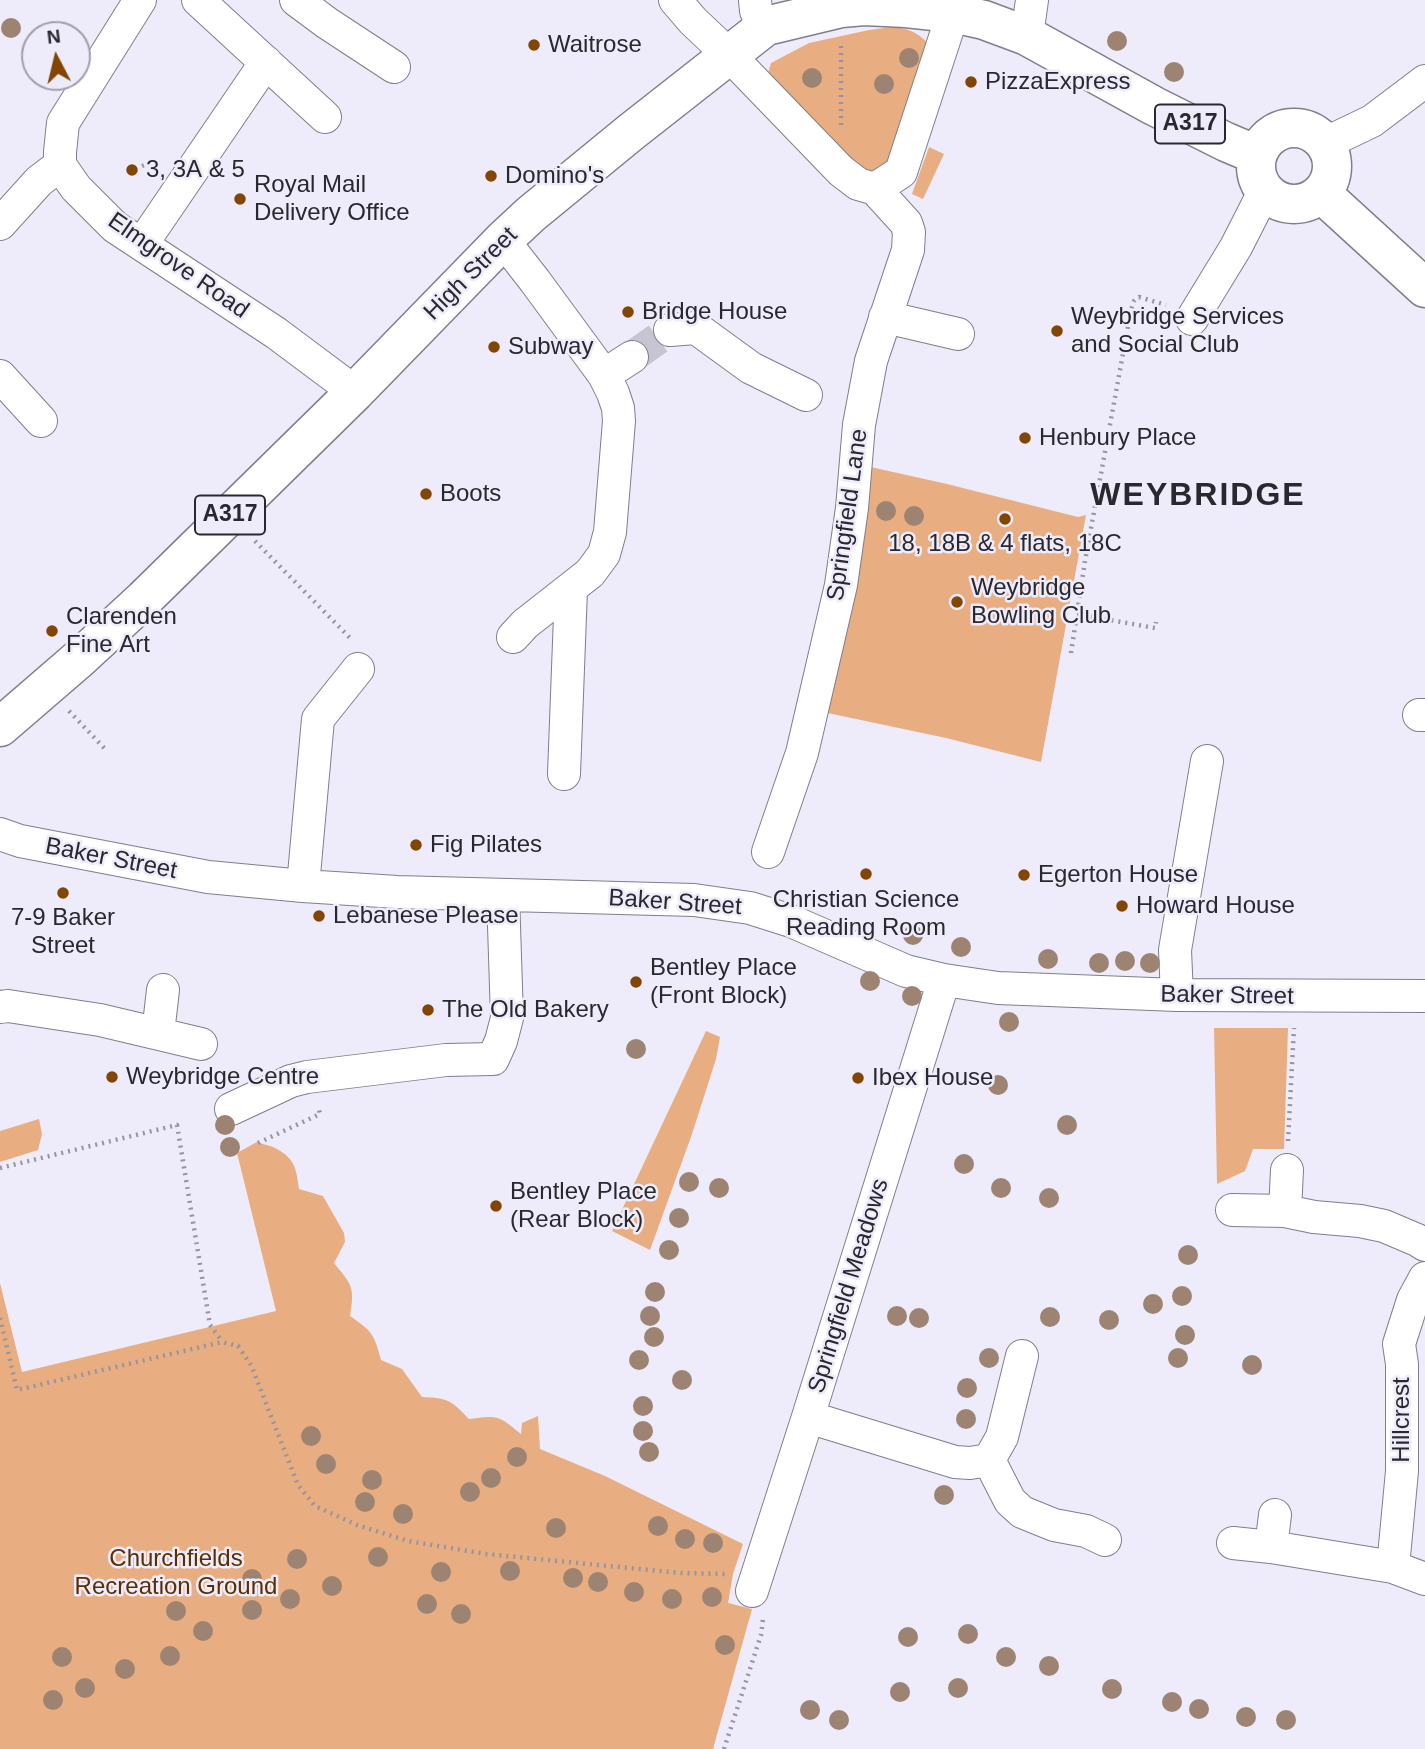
<!DOCTYPE html>
<html>
<head>
<meta charset="utf-8">
<style>
  body { margin:0 }
  #map { position:relative; width:1425px; height:1749px; overflow:hidden; background:#eeecfb; font-family:Arial,sans-serif }
  canvas { display:block }
  .north { position:absolute; left:21px; top:21px; width:70px; height:70px; box-sizing:border-box; background:#eeecfb; border:2px solid #9f9ea9; border-radius:50%; rotate:353deg; font-size:19px; font-weight:700; line-height:28px; text-align:center; color:#29282e }
  .north::after { content:''; display:block; margin:auto; width:24px; height:32px; background:#834502; clip-path:polygon(50% 0,100% 100%,50% 72%,0 100%) }
</style>
</head>
<body>
<div id="map">
<canvas width="1425" height="1749"></canvas>
<div class="north">N</div>
</div>
<script>
const g = document.querySelector('canvas').getContext('2d');
g.lineJoin = 'round';
function fillPath(path, color) {
  g.fillStyle = color;
  g.fill(path, 'evenodd');
}
function trace(path, color, width, dash) {
  g.strokeStyle = color;
  g.lineWidth = width;
  g.lineCap = dash ? 'butt' : 'round';
  g.setLineDash(dash || []);
  g.stroke(path);
}
function label(font, color, halo, rows, align = 'center') {
  g.font = font + ' Arial,sans-serif';
  g.lineWidth = 5;
  g.setLineDash([]);
  g.textBaseline = 'middle';
  g.strokeStyle = halo;
  g.fillStyle = color;
  for (const [text, x, y, turn = 0] of rows) {
    g.save();
    g.translate(x, y);
    g.rotate((+turn || 0) * Math.PI / 180);
    g.textAlign = isNaN(turn) ? turn : align;
    if (halo) g.strokeText(text, 0, 0);
    g.fillText(text, 0, 0);
    g.restore();
  }
}
fillPath(new Path2D(`
  M 892,27 C 910,28 921,34 933,49 L 887,163 L 884,169 L 865,174 L 771,80 L 768,73 L 771,63 L 809,43 L 869,30 Z
  M 929,147 L 944,154 L 923,199 L 912,194 Z
  M 866,466 L 947,484 L 1078,517 L 1086,515 L 1041,762 L 946,738 L 823,712 Z
  M 1214,1028 L 1288,1028 L 1284,1149 L 1253,1149 L 1245,1171 L 1217,1184 Z
  M 706,1031 L 720,1037 L 716,1059 L 692,1134 L 650,1250 L 612,1231 Z
  M 39,1119 L 42,1134 L 38,1150 L 0,1162 L 0,1131 Z
  M 257,1142 C 262,1144 268,1145 273,1147 C 295,1158 296,1167 299,1189 L 323,1196 L 344,1233 L 345,1242 L 334,1263 C 352,1285 355,1287 350,1316 C 373,1332 374,1334 381,1360 L 402,1369 L 422,1397 C 448,1398 451,1400 469,1419 C 497,1415 499,1415 521,1434 L 522,1423 L 538,1416 L 540,1449 L 605,1476 L 743,1544 L 733,1574 L 728,1603 L 752,1609 L 713,1749 L 0,1749 L 0,1283 L 22,1372 L 276,1311 L 237,1153 Z`), '#e8ae81');
trace(new Path2D(`
  M 632,357 L 670,330`), '#c7c5d2', 32, [32, 16]);
const minor = new Path2D(`
  M 140,0 L 63,123 L 60,152 L 60,165 L 76,188 L 115,227 L 276,333 L 355,392
  M 198,0 L 325,117
  M 296,0 L 327,23 L 394,67
  M 675,0 L 693,21 L 729,55 L 841,171 L 858,184 L 875,189 L 901,172 L 953,13
  M 755,0 L 756,11 L 766,26
  M 1027,36 L 1032,0
  M 1326,143 L 1372,121 L 1425,81
  M 0,224 L 39,181 L 60,165
  M 503,240 L 535,281 L 604,375 L 613,393 L 618,408 L 619,421 L 610,532 L 604,554 L 590,573 L 525,624 L 513,637
  M 142,244 L 266,62
  M 885,317 L 958,334
  M 1192,319 L 1236,247 L 1265,190
  M 670,330 L 696,328 L 751,368 L 806,395
  M 604,375 L 632,357
  M 0,376 L 41,421
  M 1419,715 L 1425,715
  M 564,774 L 571,589
  M 0,834 L 20,841 L 208,877 L 303,886 L 397,892 L 694,900 L 750,908 L 791,921 L 906,971 L 944,980 L 998,988 L 1177,995 L 1425,996
  M 768,852 L 802,753 L 841,585 L 852,508 L 859,425 L 871,361 L 908,250 L 909,232 L 906,223 L 875,189
  M 303,886 L 318,719 L 358,669
  M 1177,995 L 1175,950 L 1207,761
  M 0,1007 L 8,1006 L 100,1020 L 201,1044
  M 158,1033 L 163,990
  M 231,1109 L 291,1081 L 307,1077 L 446,1060 L 493,1059 L 501,1041 L 507,1018 L 503,895
  M 1232,1210 L 1285,1211 L 1314,1217 L 1360,1221 L 1384,1226 L 1417,1240 L 1425,1245
  M 1285,1211 L 1287,1170
  M 1425,1278 L 1413,1300 L 1399,1344 L 1402,1364 L 1402,1471 L 1393,1567 L 1425,1579
  M 808,1417 L 955,1462 L 970,1463 L 989,1460
  M 989,1460 L 1010,1501 L 1022,1512 L 1054,1525 L 1086,1531 L 1105,1540
  M 989,1460 L 1002,1437 L 1022,1356
  M 1233,1543 L 1271,1547 L 1393,1567
  M 1271,1547 L 1275,1515
  M 752,1591 L 808,1417 L 944,980`);
const major = new Path2D(`
  M1256 166a38 38 0 1 1 76 0a38 38 0 1 1-76 0Z
  M 1321,193 L 1425,288
  M 0,727 L 80,658 L 144,599 L 355,392 L 503,240 L 531,214 L 631,132 L 766,26 L 841,8 L 864,6 L 906,8 L 953,13 L 984,20 L 1027,36 L 1154,106 L 1226,142 L 1257,155`);
trace(minor, '#7f7e8b', 34);
trace(major, '#7f7e8b', 41);
trace(new Path2D(`
  M 841,125 L 841,42
  M 142,166 L 149,163 L 155,169
  M 255,541 L 352,640
  M 1077,614 L 1155,628 L 1156,622
  M 1071,653 L 1085,561 L 1131,310 L 1134,301 L 1139,297 L 1166,305
  M 69,711 L 107,751
  M 1288,1141 L 1294,1028
  M 258,1143 L 320,1114 L 318,1106
  M 0,1168 L 177,1125 L 210,1325 L 222,1341
  M 0,1318 L 17,1390 L 222,1342 L 238,1346 L 251,1365 L 298,1485 L 315,1506 L 357,1525 L 408,1541 L 486,1554 L 681,1573 L 726,1574
  M 724,1749 L 761,1635 L 763,1619`), '#96949f', 4.5, [2, 5]);
trace(minor, '#fff', 32);
trace(major, '#fff', 38);
g.fillStyle = '#9d8472';
for (const [x, y] of [
  [11,28],
  [1117,41],
  [909,58],
  [1174,72],
  [812,78],
  [884,84],
  [886,511],
  [914,516],
  [913,935],
  [961,947],
  [1048,959],
  [1125,961],
  [1099,963],
  [1150,963],
  [870,981],
  [912,996],
  [1009,1022],
  [636,1049],
  [998,1085],
  [225,1125],
  [1067,1125],
  [230,1147],
  [964,1164],
  [689,1182],
  [719,1188],
  [1001,1188],
  [1049,1198],
  [679,1218],
  [669,1250],
  [1188,1255],
  [655,1292],
  [1182,1296],
  [1153,1304],
  [650,1316],
  [897,1316],
  [1050,1317],
  [919,1318],
  [1109,1320],
  [1185,1335],
  [654,1337],
  [989,1358],
  [1178,1358],
  [639,1360],
  [1252,1365],
  [682,1380],
  [967,1388],
  [643,1406],
  [966,1419],
  [643,1431],
  [311,1436],
  [649,1452],
  [517,1457],
  [326,1464],
  [491,1478],
  [372,1480],
  [470,1492],
  [944,1495],
  [365,1502],
  [403,1514],
  [658,1526],
  [556,1528],
  [685,1539],
  [713,1543],
  [378,1557],
  [297,1559],
  [510,1571],
  [441,1572],
  [573,1578],
  [252,1579],
  [598,1582],
  [332,1586],
  [634,1592],
  [712,1597],
  [290,1599],
  [672,1599],
  [427,1604],
  [252,1610],
  [176,1611],
  [461,1614],
  [203,1631],
  [968,1634],
  [908,1637],
  [725,1645],
  [170,1656],
  [62,1657],
  [1006,1657],
  [1049,1666],
  [125,1669],
  [85,1688],
  [958,1688],
  [1112,1689],
  [900,1692],
  [53,1700],
  [1172,1702],
  [1199,1709],
  [810,1710],
  [1246,1717],
  [839,1720],
  [1286,1720]
]) {
  g.beginPath();
  g.arc(x, y, 10, 0, 2 * Math.PI);
  g.fill();
}
for (const [x, y, r, color] of [
  [534,45,7,"#834502"],
  [971,82,7,"#834502"],
  [132,170,7,"#834502"],
  [491,176,7,"#834502"],
  [240,199,7,"#834502"],
  [628,312,7,"#834502"],
  [1057,331,7,"#834502"],
  [494,347,7,"#834502"],
  [1025,438,7,"#834502"],
  [426,494,7,"#834502"],
  [1005,519,7,"#834502"],
  [957,602,7,"#834502"],
  [52,631,7,"#834502"],
  [416,845,7,"#834502"],
  [866,874,7,"#834502"],
  [1024,875,7,"#834502"],
  [63,893,7,"#834502"],
  [1122,906,7,"#834502"],
  [319,916,7,"#834502"],
  [636,982,7,"#834502"],
  [428,1010,7,"#834502"],
  [112,1077,7,"#834502"],
  [858,1078,7,"#834502"],
  [496,1206,7,"#834502"]
]) {
  const dot = new Path2D();
  dot.arc(x, y, r, 0, 2 * Math.PI);
  g.fillStyle = color;
  g.fill(dot);
  trace(dot, '#eeecfb', 2.5);
}
for (const [x, y, w] of [
  [1190,124,70],
  [230,515,70]
]) {
  const box = new Path2D();
  box.roundRect(x - w / 2, y - 19.5, w, 39, 5);
  g.fillStyle = '#eeecfb';
  g.fill(box);
  trace(box, '#29282e', 2);
}
label('bold 23px', '#29282e', null, [
  ["A317",1190,124],
  ["A317",230,515]
]);
label('24px', '#29282e', '#eeecfb', [
  ["Waitrose",548,45],
  ["PizzaExpress",985,82],
  ["3, 3A & 5",146,170],
  ["Domino's",505,176],
  ["Royal Mail",254,185],
  ["Delivery Office",254,213],
  ["Bridge House",642,312],
  ["Weybridge Services",1071,317],
  ["and Social Club",1071,345],
  ["Subway",508,347],
  ["Henbury Place",1039,438],
  ["Boots",440,494],
  ["18, 18B & 4 flats, 18C",1005,544,"center"],
  ["Weybridge",971,588],
  ["Bowling Club",971,616],
  ["Clarenden",66,617],
  ["Fine Art",66,645],
  ["Fig Pilates",430,845],
  ["Egerton House",1038,875],
  ["Christian Science",866,900,"center"],
  ["Reading Room",866,928,"center"],
  ["Howard House",1136,906],
  ["Lebanese Please",333,916],
  ["7-9 Baker",63,918,"center"],
  ["Street",63,946,"center"],
  ["Bentley Place",650,968],
  ["(Front Block)",650,996],
  ["The Old Bakery",442,1010],
  ["Weybridge Centre",126,1077],
  ["Ibex House",872,1078],
  ["Bentley Place",510,1192],
  ["(Rear Block)",510,1220]
], 'left');
label('24px', '#29282e', '#eeecfb', [
  ["Elmgrove Road",178,266,35],
  ["High Street",471,274,-45],
  ["Springfield Lane",848,515,-82],
  ["Baker Street",111,859,11],
  ["Baker Street",675,903,4],
  ["Baker Street",1227,996,1],
  ["Springfield Meadows",849,1286,-73],
  ["Hillcrest",1402,1420,-90]
]);
label('24px', '#5a2e01', '#eeecfb', [
  ["Churchfields",176,1559],
  ["Recreation Ground",176,1587]
]);
g.letterSpacing = '2px';
label('bold 32px', '#29282e', '#eeecfb', [
  ["WEYBRIDGE",1198,496]
]);
g.letterSpacing = '0px';
</script>
</body>
</html>
